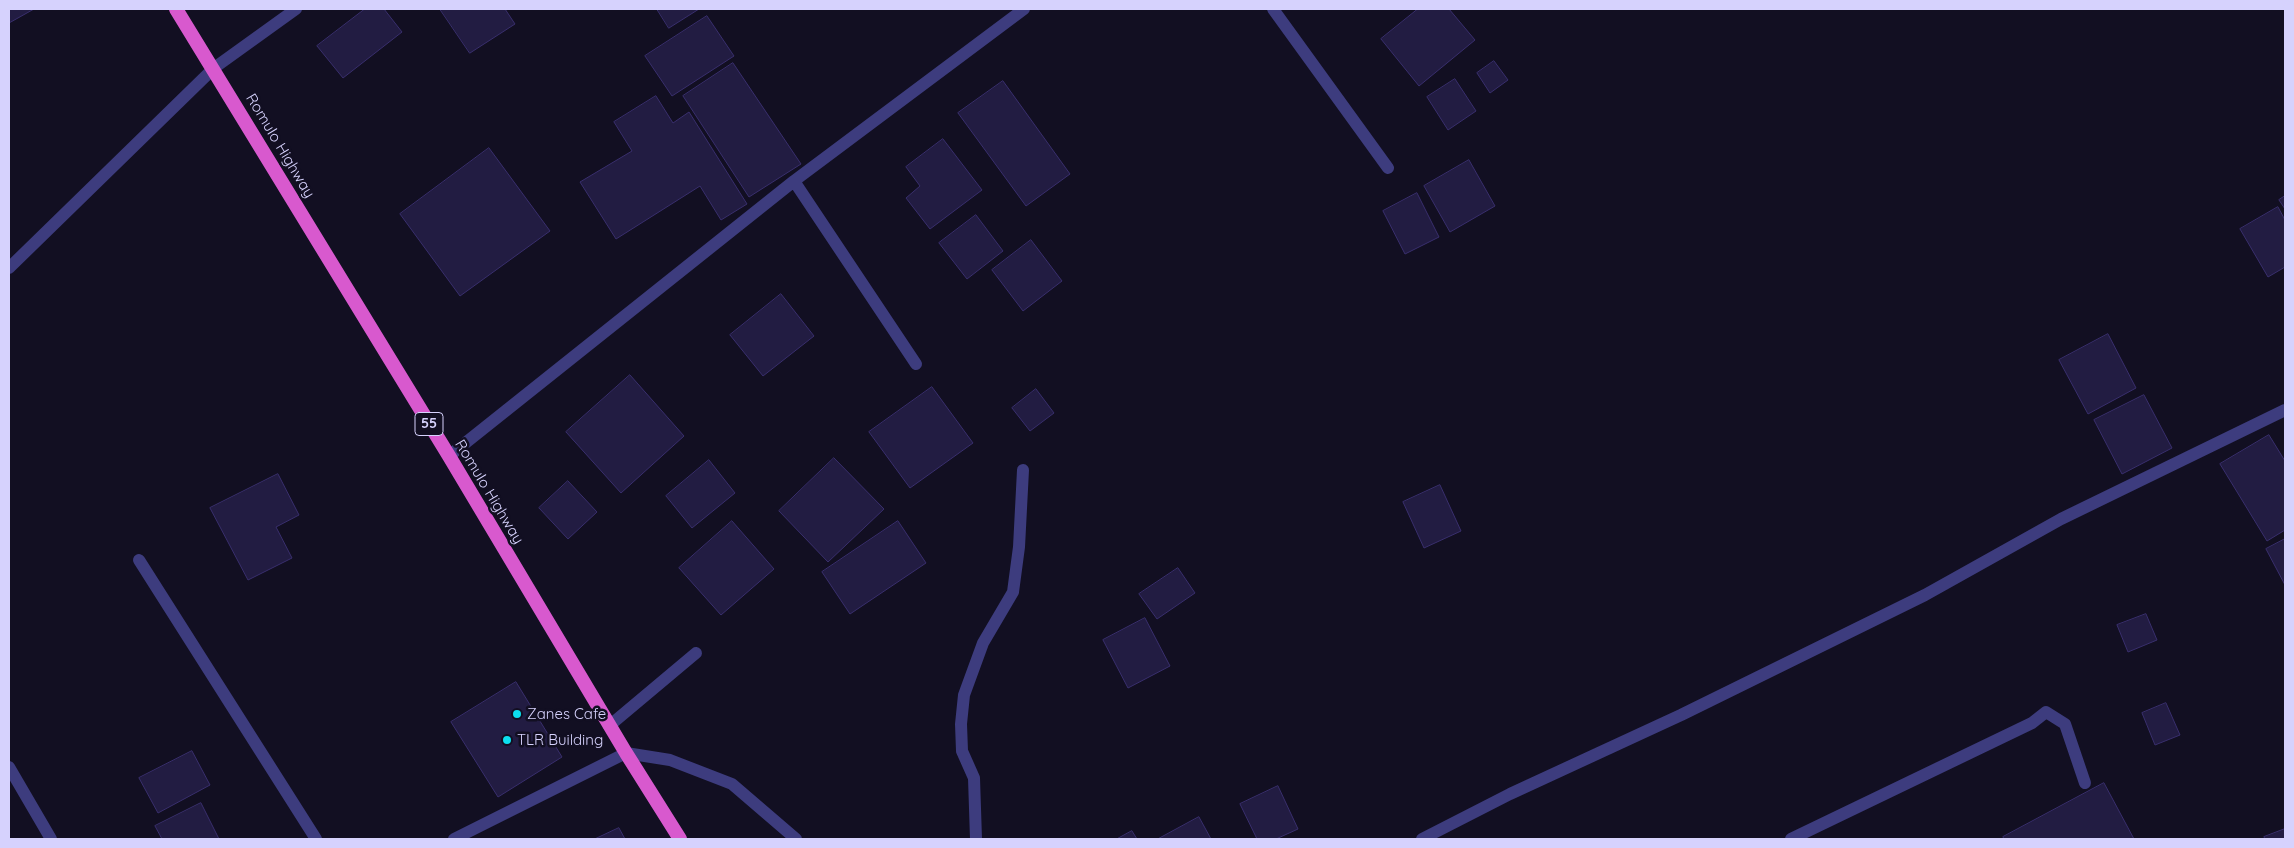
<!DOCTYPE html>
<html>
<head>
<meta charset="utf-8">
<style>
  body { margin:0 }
  #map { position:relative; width:2294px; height:848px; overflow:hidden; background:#120f22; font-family:Quicksand,sans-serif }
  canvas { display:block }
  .frame { position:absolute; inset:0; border:10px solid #d6d2fd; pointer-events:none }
</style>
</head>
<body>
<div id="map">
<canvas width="2294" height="848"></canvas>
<div class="frame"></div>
</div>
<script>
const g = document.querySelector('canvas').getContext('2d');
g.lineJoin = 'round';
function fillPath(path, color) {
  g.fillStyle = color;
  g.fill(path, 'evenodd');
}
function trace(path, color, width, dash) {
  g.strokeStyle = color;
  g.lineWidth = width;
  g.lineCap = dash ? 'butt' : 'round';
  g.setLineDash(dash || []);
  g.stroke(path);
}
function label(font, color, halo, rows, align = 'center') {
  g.font = font + ' Quicksand,sans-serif';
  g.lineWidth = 5;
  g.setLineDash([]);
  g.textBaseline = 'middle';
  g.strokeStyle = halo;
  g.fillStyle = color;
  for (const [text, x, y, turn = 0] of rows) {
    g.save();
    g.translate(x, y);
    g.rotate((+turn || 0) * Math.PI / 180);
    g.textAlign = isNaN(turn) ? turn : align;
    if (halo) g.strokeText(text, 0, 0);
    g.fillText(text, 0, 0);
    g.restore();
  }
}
const building = new Path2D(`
  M 9,9 L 34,9 L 9,23 Z
  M 365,9 L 384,9 L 402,32 L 343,78 L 317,46 Z
  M 440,9 L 505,9 L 515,24 L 470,53 Z
  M 657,9 L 699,9 L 669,28 Z
  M 1418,9 L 1449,9 L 1475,40 L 1419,86 L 1381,39 Z
  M 707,16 L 734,56 L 672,96 L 645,56 Z
  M 1494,61 L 1508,80 L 1490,93 L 1477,73 Z
  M 733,63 L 801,164 L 749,197 L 683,96 Z
  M 1455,79 L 1476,111 L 1448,130 L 1427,97 Z
  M 1003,81 L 1070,174 L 1026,206 L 958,113 Z
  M 656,96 L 673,123 L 689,112 L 747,204 L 721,220 L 700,186 L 616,239 L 580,182 L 632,151 L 614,122 Z
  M 943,139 L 982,190 L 930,229 L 906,198 L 920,186 L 906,167 Z
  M 489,148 L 550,231 L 460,296 L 400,214 Z
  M 1469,160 L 1495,206 L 1450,232 L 1424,186 Z
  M 1417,193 L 1439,237 L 1405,254 L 1383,211 Z
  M 2285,196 L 2285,209 L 2279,200 Z
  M 2278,207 L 2285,220 L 2285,267 L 2268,277 L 2240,229 Z
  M 976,215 L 1003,251 L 967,279 L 939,243 Z
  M 1031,240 L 1062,281 L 1023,311 L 992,270 Z
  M 781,294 L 814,336 L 763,376 L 730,335 Z
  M 2108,334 L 2136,388 L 2088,414 L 2059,360 Z
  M 630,375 L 684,436 L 621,493 L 566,432 Z
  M 932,387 L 973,443 L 910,488 L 869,432 Z
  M 1036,389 L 1054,413 L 1030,431 L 1012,408 Z
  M 2144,395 L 2172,448 L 2122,474 L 2094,420 Z
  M 2269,435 L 2285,461 L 2285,530 L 2267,541 L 2220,464 Z
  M 834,458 L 884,509 L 828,562 L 779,511 Z
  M 709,460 L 735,493 L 692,528 L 666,496 Z
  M 278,474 L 299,515 L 276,527 L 292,558 L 248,580 L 210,508 Z
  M 568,481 L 597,512 L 568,539 L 539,508 Z
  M 1440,485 L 1461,531 L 1424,548 L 1403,502 Z
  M 732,521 L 774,569 L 721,615 L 679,568 Z
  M 898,521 L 926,563 L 850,614 L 822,572 Z
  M 2285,539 L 2285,585 L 2266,549 Z
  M 1178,568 L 1195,593 L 1157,619 L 1139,594 Z
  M 2146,614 L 2157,640 L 2128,652 L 2117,625 Z
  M 1145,618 L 1170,666 L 1128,688 L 1103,640 Z
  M 516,682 L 562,757 L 498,797 L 451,722 Z
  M 2166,703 L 2180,735 L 2155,745 L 2142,713 Z
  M 192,751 L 210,785 L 158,813 L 139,778 Z
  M 2104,783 L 2134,839 L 2004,839 L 2003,837 Z
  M 1278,786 L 1298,829 L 1276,839 L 1257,839 L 1240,804 Z
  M 201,803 L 219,839 L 162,839 L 155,826 Z
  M 1199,817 L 1211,839 L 1158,839 Z
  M 619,828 L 625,839 L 595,839 Z
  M 2285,829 L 2285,839 L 2265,839 L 2264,837 Z
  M 1132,831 L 1137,839 L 1117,839 Z`);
fillPath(building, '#221c42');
trace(building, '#392f6d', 1);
trace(new Path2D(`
  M 9,268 L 214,68
  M 609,726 L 696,653`), '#3d3c7e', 12);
trace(new Path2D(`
  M 1273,9 L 1388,168
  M 214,68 L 296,9
  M 794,181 L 916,364
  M 449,456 L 794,181 L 1024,9
  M 139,560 L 316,839
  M 9,767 L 51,839
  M 454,839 L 626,753 L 670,760 L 732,784 L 796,839
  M 976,839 L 974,778 L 962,751 L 961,724 L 964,695 L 983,643 L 1013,592 L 1019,547 L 1023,470
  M 1422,839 L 1510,794 L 1681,715 L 1925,595 L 2061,519 L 2285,410
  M 1791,839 L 2032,723 L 2046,712 L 2065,724 L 2085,783`), '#3d3c7e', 12);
trace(new Path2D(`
  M 176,9 L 449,456 L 626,753 L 680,839`), '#d859ce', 14);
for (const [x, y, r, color] of [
  [517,714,5,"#0cdfef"],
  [507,740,5,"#0cdfef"]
]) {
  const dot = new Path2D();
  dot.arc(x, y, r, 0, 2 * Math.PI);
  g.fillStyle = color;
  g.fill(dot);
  trace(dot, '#120f22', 2);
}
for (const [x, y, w] of [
  [429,424,28]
]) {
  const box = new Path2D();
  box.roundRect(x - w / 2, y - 11.5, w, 23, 4);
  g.fillStyle = '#120f22';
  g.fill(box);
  trace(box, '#d6d2fd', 1);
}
label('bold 14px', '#d6d2fd', null, [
  ["55",429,424]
]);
label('15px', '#d6d2fd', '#120f22', [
  ["Romulo Highway",280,146,59],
  ["Romulo Highway",489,492,59]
]);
label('15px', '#d6d2fd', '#120f22', [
  ["Zanes Cafe",527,714],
  ["TLR Building",517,740]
], 'left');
</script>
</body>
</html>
